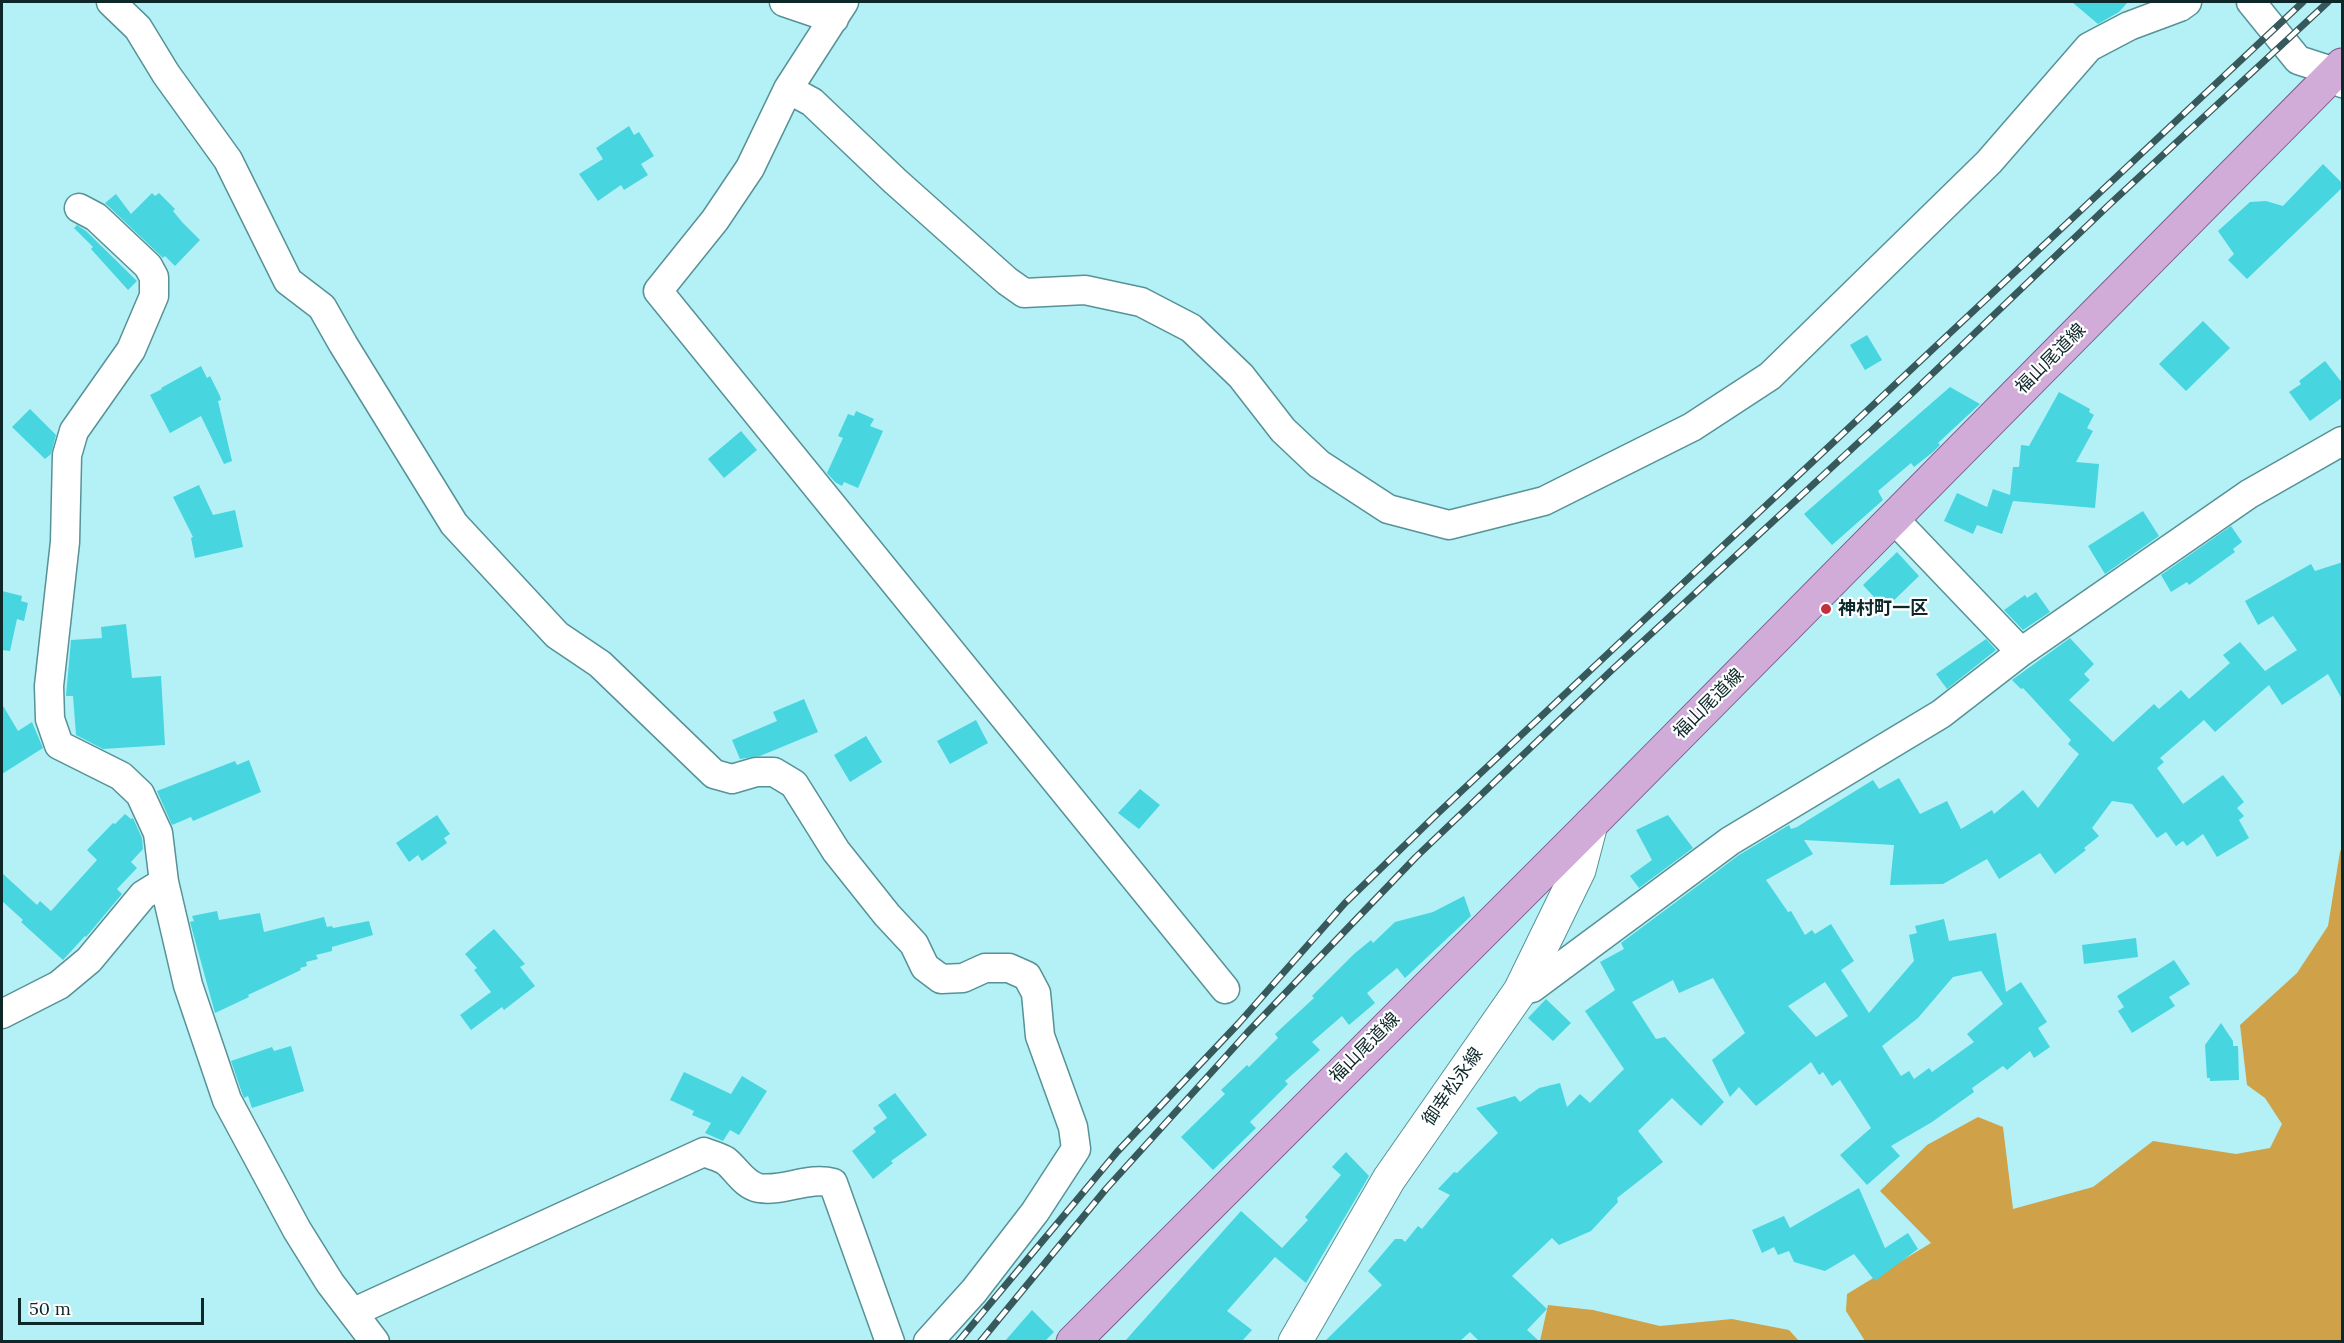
<!DOCTYPE html>
<html>
<head>
<meta charset="utf-8">
<style>
  body { margin:0 }
  #map { position:relative; width:2344px; height:1343px; overflow:hidden; background:#b3f1f6; font-family:Lora,serif }
  canvas { display:block }
  .frame { position:absolute; inset:0; border:3px solid #0e2729; pointer-events:none }
  .scale { position:absolute; left:18px; top:1298px; width:186px; height:27px; box-sizing:border-box; border:3px solid #0e2729; border-top:0; padding-left:8px; font-size:18px; line-height:21px; white-space:nowrap; color:#0e2729; -webkit-text-stroke:4px #fff; paint-order:stroke }
</style>
</head>
<body>
<div id="map">
<canvas width="2344" height="1343"></canvas>
<div class="frame"></div>
<div class="scale">50 m</div>
</div>
<script>
const g = document.querySelector('canvas').getContext('2d');
g.lineJoin = 'round';
function fillPath(path, color) {
  g.fillStyle = color;
  g.fill(path, 'evenodd');
}
function trace(path, color, width, dash) {
  g.strokeStyle = color;
  g.lineWidth = width;
  g.lineCap = dash ? 'butt' : 'round';
  g.setLineDash(dash || []);
  g.stroke(path);
}
function label(font, color, halo, rows, align = 'center') {
  g.font = font + ' Lora,"Noto Sans JP",serif';
  g.lineWidth = 4.5;
  g.setLineDash([]);
  g.textBaseline = 'middle';
  g.strokeStyle = halo;
  g.fillStyle = color;
  for (const [text, x, y, turn = 0] of rows) {
    g.save();
    g.translate(x, y);
    g.rotate((+turn || 0) * Math.PI / 180);
    g.textAlign = isNaN(turn) ? turn : align;
    if (halo) g.strokeText(text, 0, 0);
    g.fillText(text, 0, 0);
    g.restore();
  }
}
fillPath(new Path2D(`
  M 2342,847 L 2342,1341 L 1865,1341 L 1846,1311 L 1847,1294 L 1931,1243 L 1880,1191 L 1927,1145 L 1978,1117 L 2003,1127 L 2013,1209 L 2093,1187 L 2153,1141 L 2236,1154 L 2270,1148 L 2282,1124 L 2265,1098 L 2247,1085 L 2240,1025 L 2297,973 L 2328,926 L 2340,852 Z
  M 1548,1305 L 1593,1310 L 1660,1326 L 1732,1319 L 1789,1330 L 1799,1341 L 1540,1341 Z`), '#cfa148');
fillPath(new Path2D(`
  M 2072,2 L 2128,2 L 2119,12 L 2098,24 Z
  M 629,126 L 634,135 L 639,132 L 654,156 L 641,164 L 648,175 L 624,190 L 621,185 L 598,201 L 579,174 L 603,159 L 596,148 Z
  M 2323,164 L 2343,184 L 2343,187 L 2247,279 L 2228,260 L 2234,254 L 2218,231 L 2250,202 L 2266,201 L 2283,206 Z
  M 152,193 L 155,196 L 159,193 L 175,209 L 173,211 L 182,222 L 200,240 L 175,266 L 165,256 L 163,258 L 105,203 L 116,194 L 131,214 Z
  M 77,225 L 86,231 L 137,281 L 128,290 L 91,249 L 93,247 L 74,228 Z
  M 2203,321 L 2230,348 L 2186,391 L 2159,364 Z
  M 1867,335 L 1882,360 L 1865,370 L 1850,345 Z
  M 2325,361 L 2343,384 L 2343,397 L 2310,421 L 2289,392 L 2301,384 L 2299,381 Z
  M 201,366 L 207,378 L 210,376 L 220,396 L 221,400 L 218,401 L 232,461 L 224,464 L 201,416 L 170,433 L 150,395 L 162,389 L 161,388 Z
  M 1950,387 L 1980,404 L 1938,443 L 1940,445 L 1933,452 L 1914,467 L 1911,463 L 1878,491 L 1883,500 L 1832,545 L 1804,514 Z
  M 2059,392 L 2090,409 L 2089,412 L 2094,415 L 2087,428 L 2093,431 L 2076,462 L 2099,464 L 2095,508 L 2013,501 L 2002,534 L 1977,525 L 1973,534 L 1944,521 L 1957,493 L 1987,507 L 1993,489 L 2010,495 L 2013,467 L 2019,467 L 2021,445 L 2029,446 Z
  M 30,409 L 56,435 L 51,454 L 45,459 L 12,427 Z
  M 856,411 L 874,419 L 870,426 L 883,431 L 858,488 L 844,482 L 842,486 L 835,482 L 827,473 L 843,438 L 838,436 L 848,414 L 854,416 Z
  M 741,431 L 757,450 L 724,478 L 708,459 Z
  M 199,485 L 213,515 L 235,510 L 243,547 L 195,558 L 191,538 L 193,537 L 173,497 Z
  M 2143,511 L 2159,536 L 2105,574 L 2088,546 Z
  M 2231,526 L 2242,542 L 2233,549 L 2235,552 L 2189,585 L 2187,582 L 2171,592 L 2161,575 Z
  M 1897,552 L 1919,576 L 1885,609 L 1863,585 Z
  M 2343,562 L 2343,701 L 2328,674 L 2282,705 L 2269,685 L 2215,732 L 2204,720 L 2160,758 L 2164,762 L 2157,768 L 2183,804 L 2223,775 L 2244,802 L 2237,808 L 2244,816 L 2239,820 L 2249,838 L 2217,857 L 2203,834 L 2187,846 L 2183,841 L 2176,846 L 2166,832 L 2157,838 L 2132,804 L 2112,801 L 2092,828 L 2099,836 L 2084,848 L 2086,850 L 2055,874 L 2040,853 L 1999,879 L 1987,859 L 1943,884 L 1890,885 L 1894,845 L 1804,840 L 1813,854 L 1766,880 L 1788,912 L 1791,911 L 1805,935 L 1812,930 L 1815,934 L 1831,924 L 1854,961 L 1841,970 L 1869,1013 L 1914,961 L 1909,935 L 1917,933 L 1915,926 L 1944,919 L 1949,941 L 1996,933 L 2006,992 L 2021,982 L 2047,1022 L 2038,1028 L 2050,1047 L 2034,1058 L 2030,1051 L 2007,1070 L 2003,1066 L 1972,1088 L 1974,1092 L 1932,1122 L 1891,1146 L 1900,1156 L 1867,1185 L 1840,1155 L 1871,1128 L 1840,1080 L 1832,1086 L 1823,1072 L 1819,1075 L 1811,1062 L 1756,1106 L 1739,1087 L 1730,1097 L 1712,1060 L 1745,1033 L 1713,978 L 1679,993 L 1673,980 L 1632,1002 L 1656,1039 L 1665,1037 L 1724,1102 L 1701,1126 L 1672,1098 L 1638,1131 L 1663,1162 L 1617,1198 L 1618,1202 L 1591,1231 L 1559,1245 L 1552,1238 L 1512,1276 L 1547,1309 L 1527,1330 L 1539,1341 L 1479,1341 L 1470,1332 L 1460,1341 L 1325,1341 L 1382,1285 L 1368,1271 L 1395,1239 L 1402,1239 L 1405,1242 L 1418,1226 L 1422,1229 L 1450,1195 L 1438,1189 L 1454,1172 L 1457,1173 L 1498,1133 L 1476,1108 L 1515,1096 L 1520,1102 L 1539,1088 L 1560,1083 L 1567,1107 L 1580,1094 L 1590,1103 L 1624,1069 L 1585,1011 L 1615,990 L 1600,962 L 1624,949 L 1621,943 L 1739,855 L 1789,825 L 1791,829 L 1797,827 L 1873,780 L 1879,789 L 1899,778 L 1920,814 L 1947,801 L 1961,829 L 1992,810 L 1994,814 L 2023,790 L 2038,808 L 2079,754 L 2068,744 L 2071,740 L 2023,688 L 2021,689 L 2012,680 L 2070,638 L 2094,664 L 2084,674 L 2090,680 L 2069,700 L 2113,742 L 2154,704 L 2159,709 L 2181,690 L 2189,699 L 2230,663 L 2223,655 L 2240,642 L 2265,671 L 2297,650 L 2273,616 L 2258,625 L 2245,601 L 2311,564 L 2315,571 ZM 1981,971 L 2003,1004 L 1967,1034 L 1974,1042 L 1932,1072 L 1929,1068 L 1914,1079 L 1909,1071 L 1901,1076 L 1882,1046 L 1918,1018 L 1953,977 ZM 1825,982 L 1848,1016 L 1816,1037 L 1788,1006 Z
  M 2,591 L 22,596 L 21,601 L 28,603 L 24,621 L 17,619 L 10,651 L 2,650 Z
  M 2036,592 L 2050,612 L 2023,630 L 2004,610 L 2025,595 L 2027,598 Z
  M 126,624 L 132,678 L 161,676 L 165,745 L 103,749 L 76,735 L 73,696 L 66,696 L 71,640 L 102,638 L 101,627 Z
  M 1986,639 L 1996,650 L 1947,689 L 1936,674 Z
  M 804,699 L 818,732 L 760,756 L 740,759 L 732,740 L 777,721 L 773,712 Z
  M 2,704 L 18,731 L 32,722 L 43,748 L 2,774 Z
  M 976,720 L 988,743 L 950,764 L 937,741 Z
  M 866,736 L 882,762 L 850,782 L 834,755 Z
  M 249,760 L 261,792 L 193,821 L 191,817 L 172,825 L 157,791 L 235,761 L 237,765 Z
  M 1140,789 L 1160,805 L 1139,829 L 1118,813 Z
  M 125,814 L 131,819 L 133,818 L 142,838 L 143,849 L 131,862 L 137,868 L 117,889 L 122,894 L 86,937 L 85,936 L 63,960 L 21,922 L 23,920 L 2,901 L 2,873 L 37,905 L 40,901 L 51,911 L 97,860 L 87,850 L 113,823 L 115,824 Z
  M 437,815 L 450,834 L 444,838 L 447,843 L 422,861 L 418,855 L 409,862 L 396,843 Z
  M 1668,815 L 1693,848 L 1639,888 L 1630,876 L 1652,860 L 1636,830 Z
  M 1464,896 L 1471,916 L 1405,978 L 1397,968 L 1367,993 L 1375,1003 L 1349,1025 L 1342,1016 L 1312,1042 L 1320,1050 L 1285,1081 L 1288,1084 L 1250,1122 L 1256,1128 L 1213,1170 L 1181,1137 L 1225,1094 L 1221,1090 L 1247,1065 L 1249,1067 L 1278,1038 L 1275,1034 L 1314,998 L 1312,996 L 1354,954 L 1371,940 L 1373,943 L 1395,922 L 1433,912 Z
  M 217,911 L 219,920 L 260,913 L 264,932 L 324,917 L 327,927 L 332,926 L 333,928 L 369,921 L 373,935 L 332,947 L 332,951 L 316,955 L 318,959 L 306,962 L 307,966 L 300,968 L 301,970 L 248,995 L 249,997 L 215,1013 L 190,922 L 194,921 L 192,916 Z
  M 494,929 L 525,964 L 520,967 L 535,986 L 504,1010 L 502,1007 L 471,1030 L 460,1015 L 491,992 L 474,970 L 477,968 L 465,954 Z
  M 2136,938 L 2138,957 L 2084,964 L 2082,945 Z
  M 2174,960 L 2190,984 L 2169,997 L 2175,1006 L 2132,1033 L 2118,1011 L 2124,1007 L 2117,996 Z
  M 1546,999 L 1571,1023 L 1553,1041 L 1528,1018 Z
  M 2221,1023 L 2233,1041 L 2233,1046 L 2238,1046 L 2239,1080 L 2210,1081 L 2210,1078 L 2207,1078 L 2205,1045 Z
  M 291,1046 L 304,1091 L 252,1108 L 248,1096 L 244,1098 L 242,1093 L 231,1061 L 272,1047 L 274,1051 Z
  M 684,1072 L 731,1094 L 742,1076 L 767,1091 L 739,1135 L 730,1130 L 723,1141 L 705,1133 L 711,1123 L 692,1115 L 694,1111 L 670,1100 Z
  M 895,1093 L 927,1135 L 891,1161 L 893,1163 L 873,1179 L 852,1151 L 876,1132 L 873,1128 L 887,1118 L 878,1105 Z
  M 1346,1152 L 1369,1176 L 1306,1283 L 1275,1257 L 1227,1311 L 1252,1330 L 1242,1341 L 1125,1341 L 1241,1211 L 1282,1248 L 1308,1220 L 1305,1217 L 1341,1175 L 1332,1167 Z
  M 1859,1188 L 1885,1248 L 1908,1233 L 1918,1249 L 1875,1281 L 1854,1254 L 1825,1271 L 1794,1262 L 1789,1251 L 1778,1255 L 1774,1247 L 1762,1253 L 1752,1230 L 1784,1216 L 1790,1228 Z
  M 1032,1310 L 1054,1332 L 1045,1341 L 1005,1341 Z`), '#47d5df');
const minor = new Path2D(`
  M 111,2 L 138,28 L 166,74 L 228,160 L 288,281 L 322,307 L 343,344 L 454,524 L 557,635 L 600,664 L 714,774 L 732,779 L 756,772 L 774,772 L 794,784 L 836,851 L 887,915 L 914,944 L 925,967 L 941,979 L 963,978 L 985,968 L 1009,968 L 1027,976 L 1036,993 L 1040,1036 L 1073,1127 L 1076,1149 L 1035,1212 L 974,1291 L 928,1342
  M 784,2 L 834,19
  M 844,2 L 788,89 L 750,168 L 715,220 L 658,291 L 1225,989
  M 2251,2 L 2298,60 L 2335,72 L 2342,83
  M 788,89 L 812,102 L 895,181 L 1007,281 L 1024,293 L 1085,290 L 1141,302 L 1191,328 L 1241,376 L 1283,430 L 1319,464 L 1388,509 L 1449,525 L 1544,501 L 1692,427 L 1770,376 L 1989,162 L 2089,47 L 2129,26 L 2180,7 L 2187,2
  M 79,208 L 96,217 L 148,266 L 154,277 L 154,296 L 131,350 L 74,431 L 67,455 L 65,542 L 49,686 L 50,719 L 59,745 L 121,776 L 140,794 L 158,833 L 164,882 L 188,985 L 227,1100 L 297,1230 L 330,1283 L 375,1342
  M 1893,518 L 2021,652
  M 1520,991 L 1532,988 L 1730,841 L 1941,714 L 2021,652 L 2249,494 L 2342,441
  M 2,1014 L 59,985 L 89,960 L 143,895 L 164,882
  M 354,1312 L 704,1152 C 711,1155 720,1157 726,1161 C 737,1170 744,1185 759,1188 C 784,1192 809,1176 833,1183 L 890,1342`);
const secondary = new Path2D(`
  M 1295,1342 L 1389,1179 L 1520,991 L 1579,870 L 1591,824`);
const primary = new Path2D(`
  M 1073,1342 L 1591,824 L 2342,65`);
trace(minor, '#569297', 31);
trace(secondary, '#569297', 35);
trace(primary, '#7a5a8a', 35);
trace(minor, '#fff', 28);
trace(secondary, '#fff', 33);
trace(primary, '#d2acd9', 33);
const rail = new Path2D(`
  M 958,1342 L 1117,1152 L 1239,1023 L 1345,903 L 1437,814 L 2303,2
  M 980,1342 L 1106,1189 L 1247,1033 L 1416,857 L 1613,669 L 1908,397 L 2110,204 L 2328,2`);
trace(rail, '#37595c', 7);
trace(rail, '#fff', 4.5, [14]);
for (const [x, y, r, color] of [
  [1826,609,6,"#c2323e"]
]) {
  const dot = new Path2D();
  dot.arc(x, y, r, 0, 2 * Math.PI);
  g.fillStyle = color;
  g.fill(dot);
  trace(dot, '#fff', 2);
}
label('18px', '#0e2729', '#fff', [
  ["福山尾道線",2051,359,-45],
  ["福山尾道線",1709,704,-45],
  ["福山尾道線",1365,1048,-45],
  ["御幸松永線",1453,1087,-55]
]);
label('bold 18px', '#0e2729', '#fff', [
  ["神村町一区",1838,609]
], 'left');
</script>
</body>
</html>
